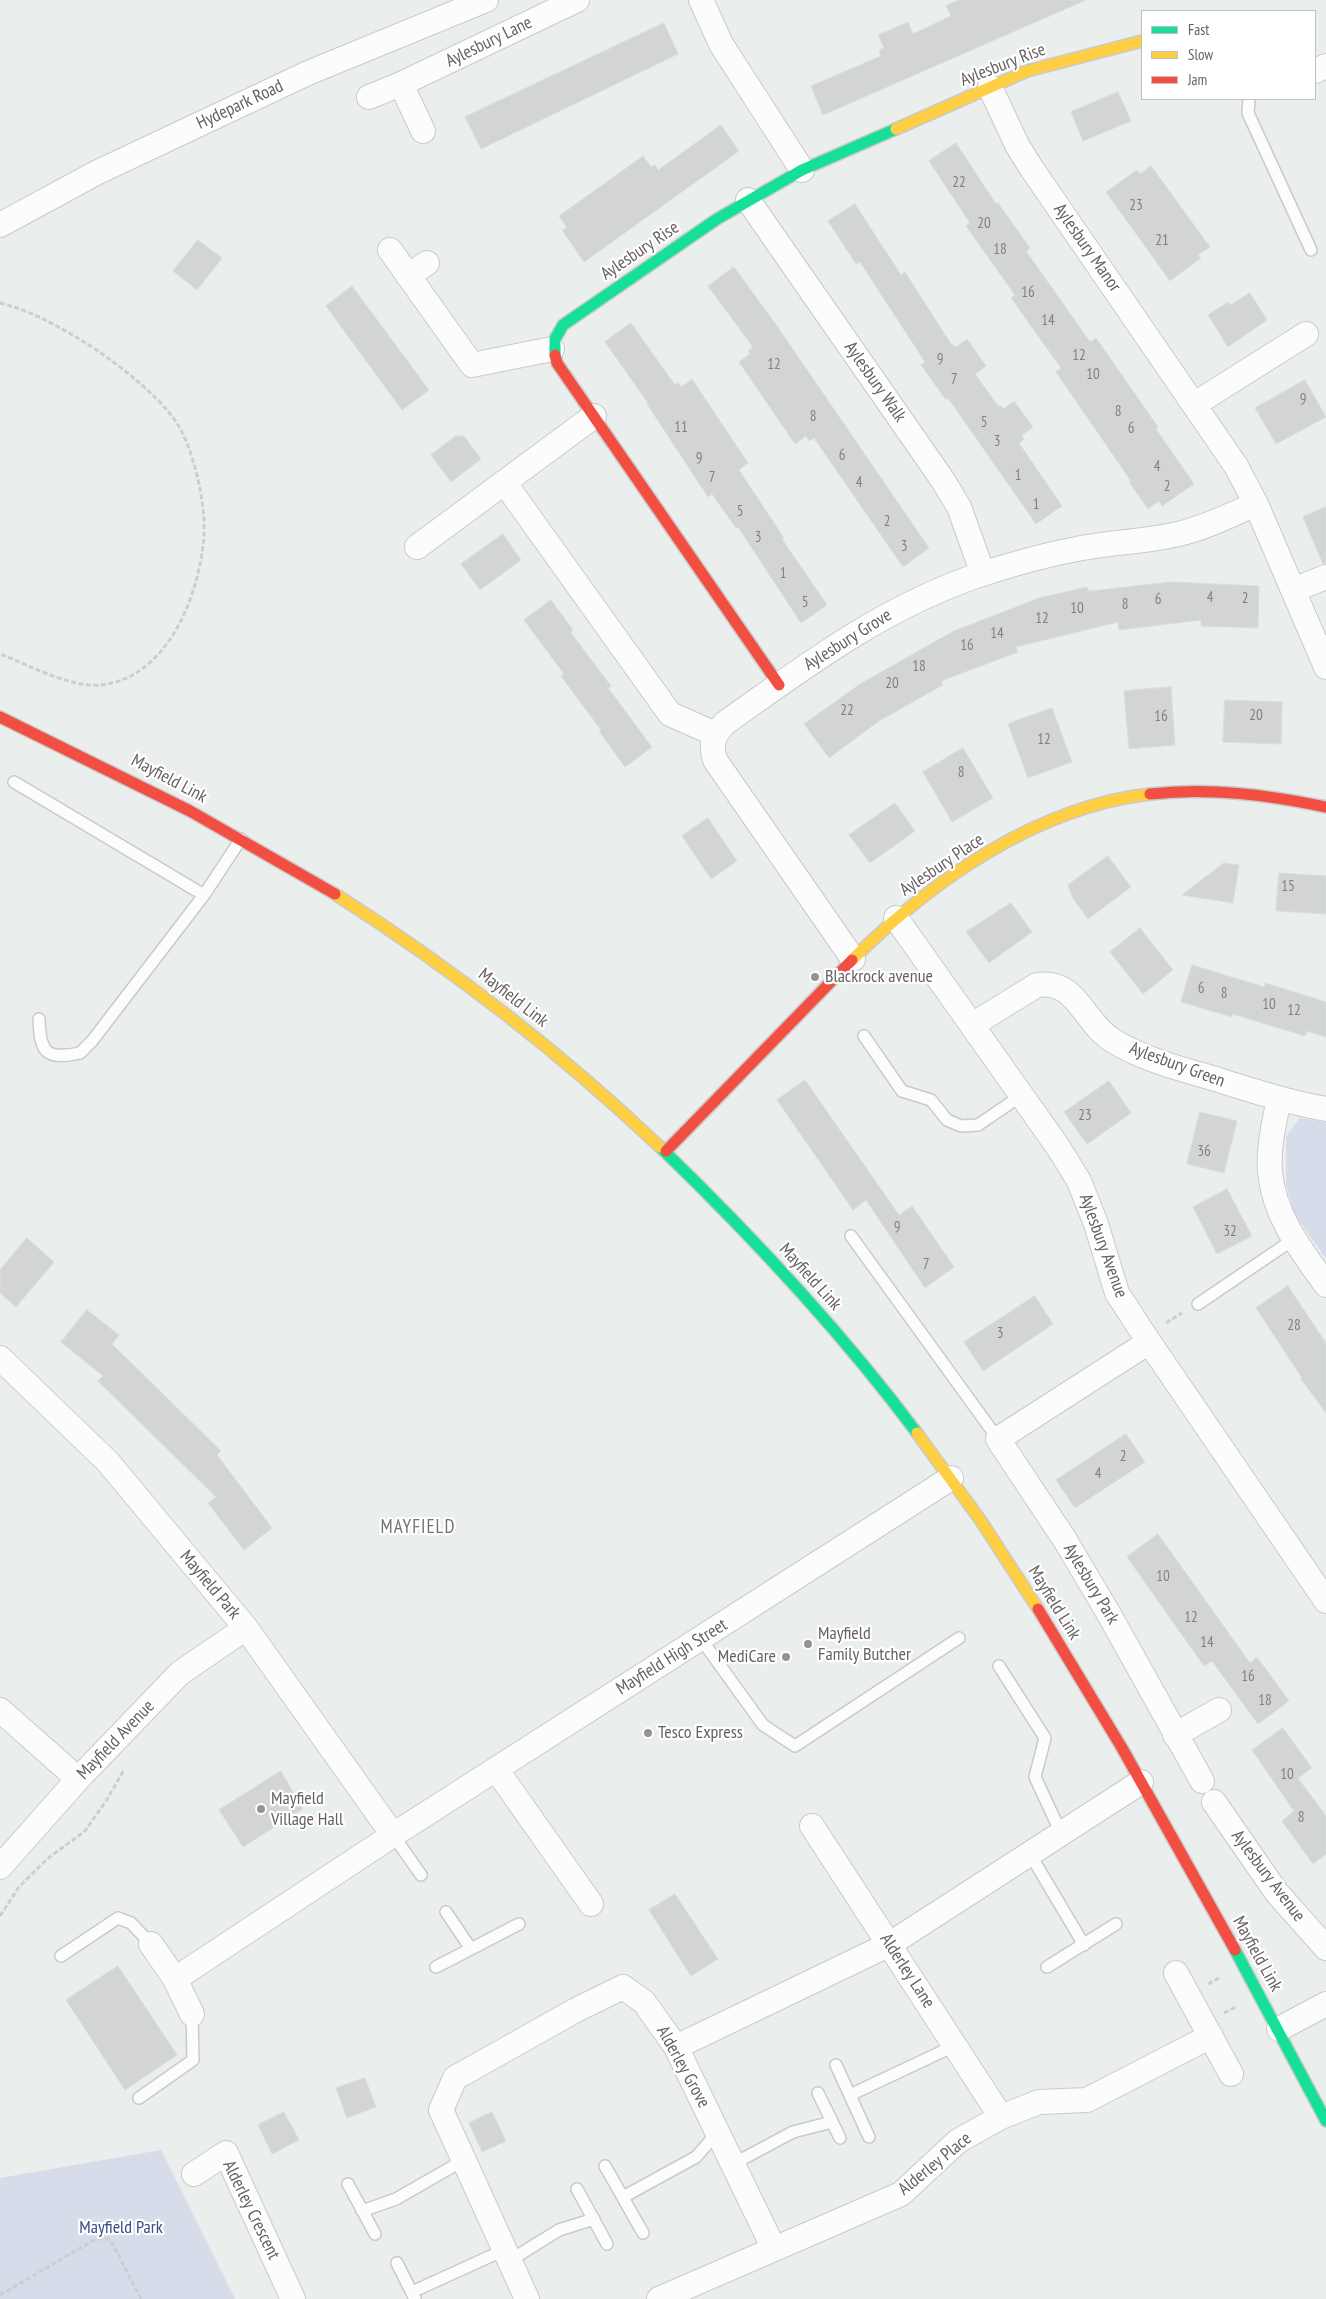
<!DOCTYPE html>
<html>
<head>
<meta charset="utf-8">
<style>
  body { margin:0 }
  #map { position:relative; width:1326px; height:2299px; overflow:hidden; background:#eaeeec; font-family:"PT Sans Narrow",sans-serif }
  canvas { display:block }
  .legend { position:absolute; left:1141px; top:10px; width:175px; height:90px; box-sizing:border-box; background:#fff; border:1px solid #c2bfc1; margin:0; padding:6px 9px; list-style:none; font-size:15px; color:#675f64 }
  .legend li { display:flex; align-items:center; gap:10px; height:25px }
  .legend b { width:25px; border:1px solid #c2bfc1 }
</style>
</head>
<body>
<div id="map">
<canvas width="1326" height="2299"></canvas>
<ul class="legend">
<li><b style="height:6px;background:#16e098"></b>Fast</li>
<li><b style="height:6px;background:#ffcf43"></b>Slow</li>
<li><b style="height:6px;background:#f24e42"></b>Jam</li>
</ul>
</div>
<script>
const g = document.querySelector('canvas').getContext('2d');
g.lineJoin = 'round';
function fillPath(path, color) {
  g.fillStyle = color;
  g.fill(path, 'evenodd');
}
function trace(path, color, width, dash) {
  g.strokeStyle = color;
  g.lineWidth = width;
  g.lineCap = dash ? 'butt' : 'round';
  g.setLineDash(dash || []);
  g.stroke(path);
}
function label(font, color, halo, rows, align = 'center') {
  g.font = font + ' "PT Sans Narrow",sans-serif';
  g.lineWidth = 4.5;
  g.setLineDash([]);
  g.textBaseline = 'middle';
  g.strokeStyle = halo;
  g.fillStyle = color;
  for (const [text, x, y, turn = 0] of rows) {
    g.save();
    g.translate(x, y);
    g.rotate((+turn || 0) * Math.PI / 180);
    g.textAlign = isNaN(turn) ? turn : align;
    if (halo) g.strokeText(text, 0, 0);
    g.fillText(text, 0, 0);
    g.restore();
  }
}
fillPath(new Path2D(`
  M 1300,1118 L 1326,1122 L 1326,1259 L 1294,1213 L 1286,1185 L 1286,1136 Z
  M 161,2150 L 235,2299 L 0,2299 L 0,2178 Z`), '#d6dce9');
const building = new Path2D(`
  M 959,0 L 1086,0 L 823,115 L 811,86 L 881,56 L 879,50 L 884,48 L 878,35 L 908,22 L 913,34 L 951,16 L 946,6 Z
  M 664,23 L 678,54 L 481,149 L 465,117 Z
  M 1118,92 L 1131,121 L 1083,141 L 1071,112 Z
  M 721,125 L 739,151 L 584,262 L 562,230 L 567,228 L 559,216 L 643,156 L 651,167 L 655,165 L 658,170 Z
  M 956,143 L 996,204 L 998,203 L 1030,248 L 1026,251 L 1090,342 L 1096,338 L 1158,427 L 1156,429 L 1194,484 L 1162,506 L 1159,501 L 1148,509 L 1129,482 L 1131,481 L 1056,372 L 1061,368 L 1011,298 L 1015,295 L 966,226 L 970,223 L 929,161 Z
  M 1151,166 L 1210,247 L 1198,255 L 1201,258 L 1170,281 L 1106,192 L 1137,170 L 1140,174 Z
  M 855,204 L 901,275 L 905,272 L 951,344 L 956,347 L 967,339 L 986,366 L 975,374 L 998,406 L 1000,405 L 1003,409 L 1014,401 L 1033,427 L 1022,435 L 1024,439 L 1019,443 L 1062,506 L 1036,524 L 948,398 L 946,400 L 921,365 L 925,362 L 860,262 L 856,264 L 828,221 Z
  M 198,240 L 222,258 L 197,290 L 173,271 Z
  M 734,267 L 777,326 L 929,548 L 903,567 L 814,438 L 809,441 L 806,436 L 795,444 L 739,362 L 750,354 L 748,351 L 753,347 L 708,286 Z
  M 352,286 L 429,390 L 402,410 L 326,306 Z
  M 1250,293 L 1267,320 L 1228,347 L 1208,315 L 1228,302 L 1230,305 Z
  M 631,323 L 675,385 L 678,382 L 681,387 L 692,379 L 748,463 L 739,470 L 784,538 L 782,539 L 827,605 L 801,623 L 738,527 L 736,528 L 712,494 L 708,497 L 647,404 L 648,403 L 605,342 Z
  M 1305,380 L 1326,417 L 1276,444 L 1255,408 Z
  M 456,436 L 464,436 L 481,459 L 451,482 L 431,455 Z
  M 1326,507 L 1326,564 L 1323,564 L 1303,517 Z
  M 503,534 L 521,560 L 480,590 L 461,564 Z
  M 1171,582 L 1259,586 L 1258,628 L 1201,626 L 1201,620 L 1119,630 L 1118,622 L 1016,647 L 1018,652 L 941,681 L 943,685 L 879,721 L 829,758 L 804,724 L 860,684 L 954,631 L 1039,598 L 1087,587 L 1088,591 Z
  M 551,600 L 573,630 L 571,633 L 611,686 L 608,688 L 652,747 L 625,767 L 599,731 L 601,730 L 561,676 L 564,674 L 524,620 Z
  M 1171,687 L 1175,745 L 1129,749 L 1124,691 Z
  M 1225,700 L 1282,702 L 1281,744 L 1223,742 Z
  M 1052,708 L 1072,762 L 1028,778 L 1008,724 Z
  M 963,748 L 993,798 L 952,822 L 923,772 Z
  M 895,803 L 915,831 L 870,863 L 849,835 Z
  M 708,818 L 737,861 L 711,879 L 682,836 Z
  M 1108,856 L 1131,887 L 1088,919 L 1072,897 L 1068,885 Z
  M 1224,863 L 1239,865 L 1233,903 L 1182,895 Z
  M 1279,873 L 1326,876 L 1326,914 L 1276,911 Z
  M 1011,903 L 1032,932 L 989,963 L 966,932 Z
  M 1140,928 L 1173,970 L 1143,994 L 1110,952 Z
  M 1192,965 L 1264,987 L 1265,983 L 1326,1002 L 1326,1037 L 1307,1031 L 1305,1036 L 1233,1014 L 1232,1017 L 1181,1002 Z
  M 805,1080 L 899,1215 L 912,1206 L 954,1267 L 925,1288 L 866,1200 L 853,1210 L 777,1100 Z
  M 1109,1081 L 1131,1113 L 1087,1144 L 1064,1112 Z
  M 1200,1112 L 1237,1121 L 1224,1173 L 1187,1164 Z
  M 1227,1189 L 1252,1236 L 1217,1254 L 1193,1207 Z
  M 27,1238 L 54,1262 L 16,1307 L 0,1293 L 0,1270 Z
  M 1288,1286 L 1326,1343 L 1326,1413 L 1301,1379 L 1302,1378 L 1256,1308 Z
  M 1035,1296 L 1053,1324 L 983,1371 L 964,1342 Z
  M 87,1310 L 119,1335 L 112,1344 L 221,1451 L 217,1455 L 272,1528 L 244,1550 L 208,1503 L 216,1497 L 98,1381 L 103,1376 L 61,1342 Z
  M 1126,1434 L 1145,1462 L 1075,1508 L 1056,1480 Z
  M 1158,1534 L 1250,1663 L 1257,1657 L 1289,1701 L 1258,1724 L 1212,1661 L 1204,1666 L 1127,1557 Z
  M 1283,1728 L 1312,1768 L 1298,1778 L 1326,1816 L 1326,1854 L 1313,1864 L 1282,1821 L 1294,1811 L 1252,1750 Z
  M 281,1771 L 303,1809 L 243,1847 L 219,1810 Z
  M 675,1894 L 718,1959 L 691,1976 L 649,1910 Z
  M 118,1966 L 177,2055 L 125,2090 L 66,2000 Z
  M 365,2078 L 376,2107 L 347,2118 L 336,2088 Z
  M 284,2112 L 299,2140 L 272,2154 L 258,2125 Z
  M 492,2112 L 506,2141 L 482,2152 L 469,2123 Z`);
fillPath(building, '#d3d5d3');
trace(building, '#d9dedb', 1);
const lane = new Path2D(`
  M 1249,99 L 1248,113 L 1311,250
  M 14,782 L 204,895
  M 39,1019 C 40,1053 46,1060 80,1053 L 92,1041 L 204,895 L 241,839
  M 864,1036 L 902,1091 L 931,1100 L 947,1120 L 961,1126 L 978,1125 L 1022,1095
  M 851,1236 L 998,1439
  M 1198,1304 L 1294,1239
  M 701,1639 L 763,1725 L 795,1746 L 959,1638
  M 999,1666 L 1045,1738 L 1035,1777 L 1061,1833
  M 393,1835 L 421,1875
  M 1030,1854 L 1084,1945
  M 446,1912 L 471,1949
  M 61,1956 L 118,1918 L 131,1923 L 151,1944
  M 436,1967 L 519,1924
  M 1047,1967 L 1116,1924
  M 836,2065 L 869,2137
  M 818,2093 L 840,2138
  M 850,2095 L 956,2045
  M 139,2098 L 193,2060 L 192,2014
  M 733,2164 L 793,2132 L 832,2122
  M 605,2166 L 643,2233
  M 348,2184 L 375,2234
  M 577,2189 L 607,2244
  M 623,2197 L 696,2157 L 717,2133
  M 362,2211 L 396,2199 L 464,2160
  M 509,2261 L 559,2230 L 594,2219
  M 397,2263 L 415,2299
  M 412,2292 L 504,2250`);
const street = new Path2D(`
  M 701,0 L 721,44 L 802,170
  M 1315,71 L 1326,66
  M 401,84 L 423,131
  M 990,87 L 1017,145 L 1032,169 L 1236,466 L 1256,504 L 1326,667
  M 369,97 L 401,84 L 577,0
  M 748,200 L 942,479 L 959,507 L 983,574
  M 0,225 L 96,173 L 308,73 L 486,0
  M 390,250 L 472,365 L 552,349
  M 408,276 L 427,263
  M 1195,404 L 1306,334
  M 504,482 L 670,714 L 715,734
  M 417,547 L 594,416
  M 1293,590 L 1326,577
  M 896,918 L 1058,1147 L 1079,1181 L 1096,1224 L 1117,1293 L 1149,1342 L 1326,1601
  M 853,959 L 715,760 C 710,744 713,736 725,723 C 807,665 885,606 982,574 C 1013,564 1045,555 1077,549 C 1110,542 1145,542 1178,534 C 1205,528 1230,515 1256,504
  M 972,1025 L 1037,985 C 1077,979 1083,1022 1112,1040 C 1142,1059 1178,1068 1212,1078 C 1250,1090 1287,1102 1326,1109
  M 1279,1099 C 1274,1123 1268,1148 1270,1172 C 1274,1216 1301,1250 1326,1285
  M 1149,1342 L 998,1439 L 1065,1540 L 1110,1616 L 1202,1781
  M 0,1358 L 108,1462 L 246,1628 L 393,1835
  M 0,1710 L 78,1779
  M 1175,1735 L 1219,1710
  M 496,1769 L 591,1904
  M 1214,1802 L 1277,1893 L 1326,1948
  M 812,1826 L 1001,2117
  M 0,1867 L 78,1779 L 180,1673 L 246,1628
  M 151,1944 L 175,1979 L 192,2014
  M 1176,1973 L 1231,2074
  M 175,1979 L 393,1835 L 951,1478
  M 1279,2029 L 1326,2004
  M 676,2047 L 890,1944 L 1141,1782
  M 194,2174 L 226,2153 L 293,2299
  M 527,2299 L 441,2110 L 455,2078 L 576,2010 L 623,1987 L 644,2002 L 676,2047 L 774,2249
  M 659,2299 L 901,2194 L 958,2141 L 1001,2117 L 1039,2102 L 1087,2100 L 1211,2036`);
const fast = new Path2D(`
  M 555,355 L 555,339 L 563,325 L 717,219 L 802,170 L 896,129
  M 660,1147 C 752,1236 840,1330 917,1433
  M 1235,1950 L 1326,2121`);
const slow = new Path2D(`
  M 896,129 L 1027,71 L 1142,41
  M 335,894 C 451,968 560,1052 660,1147
  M 852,960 C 931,881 1036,807 1150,794
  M 917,1433 L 981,1521 L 1038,1609`);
const jam = new Path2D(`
  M 555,355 L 557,363 L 779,685
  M 0,717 L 190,811 L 335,894
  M 1150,794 C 1209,787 1267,795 1326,807
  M 666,1151 L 852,960
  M 1038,1609 L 1122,1748 L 1235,1950`);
trace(lane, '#cacaca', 14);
trace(street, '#cacaca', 26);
trace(fast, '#cacaca', 14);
trace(slow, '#cacaca', 14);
trace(jam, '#cacaca', 14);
trace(new Path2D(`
  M 0,303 C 53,315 142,375 174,419 C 193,444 206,504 204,535 C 200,594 168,678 101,685 C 70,688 29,665 0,654
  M 1166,1323 L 1182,1313
  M 0,1916 L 19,1887 L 47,1859 L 85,1831 L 106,1801 L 124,1770
  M 1208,1984 L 1221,1977
  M 1224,2013 L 1236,2007
  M 0,2295 L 96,2239 L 110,2239 L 141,2299`), '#ceced2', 3, [5, 2.5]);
trace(lane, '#fcfcfc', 11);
trace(street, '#fcfcfc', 24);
trace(fast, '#16e098', 11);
trace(slow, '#ffcf43', 11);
trace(jam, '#f24e42', 11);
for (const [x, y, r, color] of [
  [815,977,5,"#959194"],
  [808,1644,5,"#959194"],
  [786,1657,5,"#959194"],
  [648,1733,5,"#959194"],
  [261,1809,5,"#959194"]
]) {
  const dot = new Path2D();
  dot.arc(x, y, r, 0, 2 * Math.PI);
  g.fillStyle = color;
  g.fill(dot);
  trace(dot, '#fff', 2);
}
label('15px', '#837e81', null, [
  ["22",959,183],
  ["23",1136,206],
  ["20",984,224],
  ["21",1162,241],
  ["18",1000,250],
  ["16",1028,293],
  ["14",1048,321],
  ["12",1079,356],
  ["9",940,360],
  ["12",774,365],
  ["10",1093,375],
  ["7",954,380],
  ["9",1303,400],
  ["8",1118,412],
  ["8",813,417],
  ["5",984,423],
  ["11",681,428],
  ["6",1131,429],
  ["3",997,442],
  ["6",842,456],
  ["9",699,459],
  ["4",1157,467],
  ["1",1018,476],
  ["7",712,478],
  ["4",859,483],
  ["2",1167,487],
  ["1",1036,505],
  ["5",740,512],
  ["2",887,522],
  ["3",758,538],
  ["3",904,547],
  ["1",783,574],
  ["4",1210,598],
  ["2",1245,599],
  ["6",1158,600],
  ["5",805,603],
  ["8",1125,605],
  ["10",1077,609],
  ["12",1042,619],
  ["14",997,634],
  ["16",967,646],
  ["18",919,667],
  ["20",892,684],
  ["22",847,711],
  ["20",1256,716],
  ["16",1161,717],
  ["12",1044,740],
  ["8",961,773],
  ["15",1288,887],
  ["6",1201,989],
  ["8",1224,994],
  ["10",1269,1005],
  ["12",1294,1011],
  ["23",1085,1116],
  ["36",1204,1152],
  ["9",897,1228],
  ["32",1230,1232],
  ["7",926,1265],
  ["28",1294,1326],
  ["3",1000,1334],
  ["2",1123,1457],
  ["4",1098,1474],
  ["10",1163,1577],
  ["12",1191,1618],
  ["14",1207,1643],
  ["16",1248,1677],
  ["18",1265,1701],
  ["10",1287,1775],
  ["8",1301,1818]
]);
label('18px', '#675f64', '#fff', [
  ["Aylesbury Lane",489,42,-26],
  ["Aylesbury Rise",1003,65,-21],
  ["Hydepark Road",240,105,-25],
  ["Aylesbury Manor",1087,248,55],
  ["Aylesbury Rise",640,251,-34],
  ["Aylesbury Walk",875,382,55],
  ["Aylesbury Grove",848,640,-32],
  ["Mayfield Link",169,779,28],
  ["Aylesbury Place",942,865,-34],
  ["Mayfield Link",513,998,38],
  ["Aylesbury Green",1177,1065,20],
  ["Aylesbury Avenue",1103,1246,70],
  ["Mayfield Link",810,1277,48],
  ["Aylesbury Park",1091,1584,59],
  ["Mayfield Park",210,1585,50],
  ["Mayfield Link",1054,1603,58],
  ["Mayfield High Street",672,1657,-32],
  ["Mayfield Avenue",116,1740,-46],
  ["Aylesbury Avenue",1268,1876,53],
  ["Mayfield Link",1257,1954,61],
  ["Alderley Lane",907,1971,57],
  ["Alderley Grove",683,2067,61],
  ["Alderley Place",935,2164,-39],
  ["Alderley Crescent",251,2210,64]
]);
label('18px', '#675f64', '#fff', [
  ["Blackrock avenue",825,977],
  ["Mayfield",818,1634],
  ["Family Butcher",818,1655],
  ["MediCare",776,1657,"right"],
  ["Tesco Express",658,1733],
  ["Mayfield",271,1799],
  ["Village Hall",271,1820]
], 'left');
label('18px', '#3c4a89', '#fff', [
  ["Mayfield Park",121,2228]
]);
g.letterSpacing = '1px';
label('19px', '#797076', '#fff', [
  ["MAYFIELD",418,1528]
]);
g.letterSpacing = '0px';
</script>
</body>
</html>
